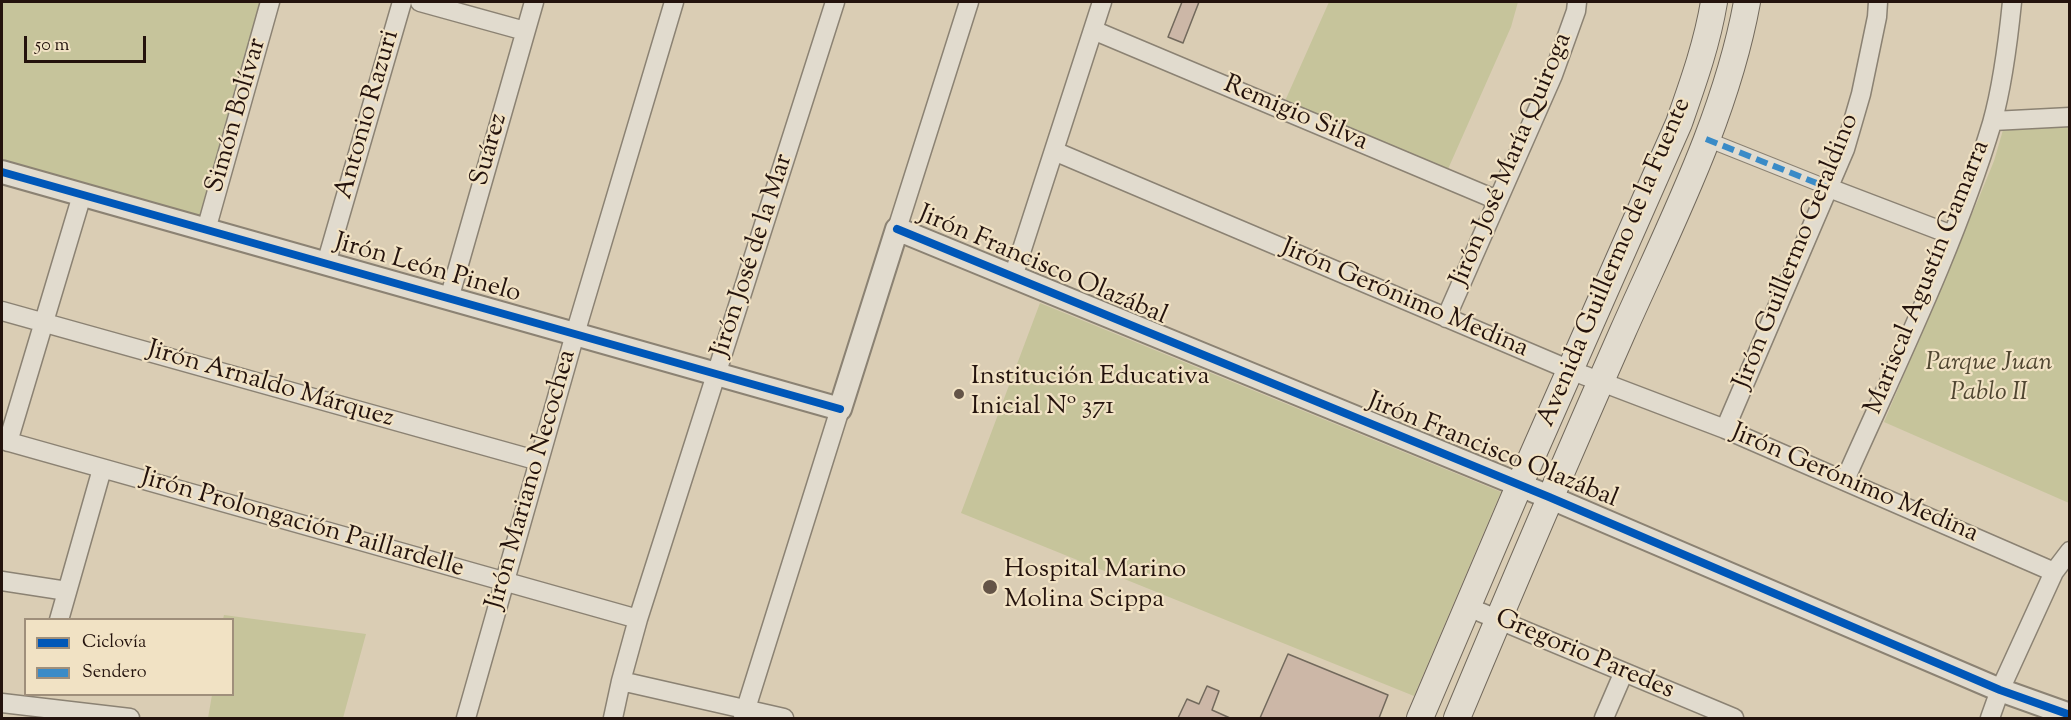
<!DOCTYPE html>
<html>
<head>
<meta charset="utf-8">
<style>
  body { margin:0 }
  #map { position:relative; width:2071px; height:720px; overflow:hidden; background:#dacdb4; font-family:"Sorts Mill Goudy",serif }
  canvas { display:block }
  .frame { position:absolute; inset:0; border:3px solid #24130d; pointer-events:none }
  .legend { position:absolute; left:24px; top:618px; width:210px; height:78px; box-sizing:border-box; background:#f1e2c4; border:2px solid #9f8f7b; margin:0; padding:8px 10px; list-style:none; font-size:18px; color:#24130d }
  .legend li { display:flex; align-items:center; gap:12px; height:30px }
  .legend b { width:30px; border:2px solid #9f8f7b }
  .scale { position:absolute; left:24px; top:36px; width:122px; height:27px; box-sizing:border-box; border:3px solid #24130d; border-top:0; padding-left:8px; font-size:18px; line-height:21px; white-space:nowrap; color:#24130d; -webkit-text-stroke:4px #f1e2c4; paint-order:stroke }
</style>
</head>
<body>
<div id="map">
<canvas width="2071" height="720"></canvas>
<div class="frame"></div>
<ul class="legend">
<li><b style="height:8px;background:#0057b8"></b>Ciclovía</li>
<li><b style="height:8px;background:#3a8bc7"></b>Sendero</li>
</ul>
<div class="scale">50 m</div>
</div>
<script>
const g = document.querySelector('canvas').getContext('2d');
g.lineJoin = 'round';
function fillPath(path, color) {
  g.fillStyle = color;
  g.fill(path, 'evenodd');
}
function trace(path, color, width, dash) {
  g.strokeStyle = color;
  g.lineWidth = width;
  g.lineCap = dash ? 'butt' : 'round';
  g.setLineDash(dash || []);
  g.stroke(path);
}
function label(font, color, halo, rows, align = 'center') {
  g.font = font + ' "Sorts Mill Goudy",serif';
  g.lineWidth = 4.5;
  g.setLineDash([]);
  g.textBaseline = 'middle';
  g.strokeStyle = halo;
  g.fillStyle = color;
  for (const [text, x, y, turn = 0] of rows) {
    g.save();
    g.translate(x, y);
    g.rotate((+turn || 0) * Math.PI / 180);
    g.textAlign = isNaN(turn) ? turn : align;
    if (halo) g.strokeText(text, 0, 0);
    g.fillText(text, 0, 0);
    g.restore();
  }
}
fillPath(new Path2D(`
  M 2,2 L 260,2 L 199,219 L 2,159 Z
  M 1329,2 L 1518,2 L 1511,27 L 1448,169 L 1285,101 Z
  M 2069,127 L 2070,127 L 2069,503 L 1884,422 L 1980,195 L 1994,161 L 2003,130 Z
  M 1040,303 L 1501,492 L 1414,696 L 961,513 Z
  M 224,615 L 366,634 L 343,718 L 208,718 L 212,695 L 232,694 L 232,620 L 223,619 Z`), '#c6c49b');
const building = new Path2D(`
  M 1182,2 L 1199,2 L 1183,43 L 1168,37 Z
  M 1288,654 L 1388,695 L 1379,718 L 1260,718 Z
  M 1207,686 L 1219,691 L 1212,710 L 1230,718 L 1178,718 L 1187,699 L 1199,704 Z`);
fillPath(building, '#ccb7a7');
trace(building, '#72695c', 1.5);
const pedestrian = new Path2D(`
  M 1706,139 L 1829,188`);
const minor = new Path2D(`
  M 420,2 L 525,31
  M 1093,30 L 1497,200
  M 1993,121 L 2070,117
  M 1054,151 L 1570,370 L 1725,429 L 2054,572
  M 1829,188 L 1952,235
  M 897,229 L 969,2
  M 206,230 L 270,2
  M 326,264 L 402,2
  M 1013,277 L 1102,2
  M 449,299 L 534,2
  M 2,311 L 539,461
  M 1446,318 L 1553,75 L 1576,11 L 1577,2
  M 1725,429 L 1845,149 L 1861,94 L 1877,17 L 1878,2
  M 2,440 L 638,619
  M 8,442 L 82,195
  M 1845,480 C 1897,363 1955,246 1992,123 C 2003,84 2008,42 2012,2
  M 2,581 L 67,591
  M 1468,607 L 1734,718
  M 59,620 L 102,469
  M 621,681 L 784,718
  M 2,703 L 130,718
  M 466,718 L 575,334 L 674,2
  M 613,718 L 621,681 L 638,619 L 835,2
  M 743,718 L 840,409
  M 1604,718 L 1623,674
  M 1990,718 L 2000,690 L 2054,572 L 2070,551`);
const tertiary = new Path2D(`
  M 2,172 L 840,409 L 897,229 L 1549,497 L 2000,690 L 2070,715`);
const secondary = new Path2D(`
  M 1420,718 L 1519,486 L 1679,123 C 1693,83 1707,44 1714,2
  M 1457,718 C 1511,589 1566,460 1623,331 C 1670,225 1726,117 1747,2`);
trace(pedestrian, '#8b8273', 16);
trace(minor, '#8b8273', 21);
trace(tertiary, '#8b8273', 26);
trace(secondary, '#72695c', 28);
trace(pedestrian, '#e1dbce', 14);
trace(minor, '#e1dbce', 18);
trace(tertiary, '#e1dbce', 22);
trace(secondary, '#e1dbce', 26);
trace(new Path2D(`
  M 1706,139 L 1829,188`), '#3a8bc7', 6, [12, 6]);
trace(new Path2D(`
  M 2,172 L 840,409
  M 897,229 L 1549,497 L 2000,690 L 2070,715`), '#0057b8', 8);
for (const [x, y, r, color] of [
  [959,394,6,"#645447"],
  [990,587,8,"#645447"]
]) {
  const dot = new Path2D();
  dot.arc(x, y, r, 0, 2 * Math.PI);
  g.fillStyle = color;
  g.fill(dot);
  trace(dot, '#f1e2c4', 2);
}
label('26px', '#24130d', '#f1e2c4', [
  ["Antonio Razuri",369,115,-74],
  ["Remigio Silva",1295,115,23],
  ["Simón Bolívar",238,116,-74],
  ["Suárez",491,150,-74],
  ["Jirón José María Quiroga",1513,160,-67],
  ["Jirón Guillermo Geraldino",1798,252,-68],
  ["Jirón José de la Mar",754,256,-72],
  ["Avenida Guillermo de la Fuente",1616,263,-67],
  ["Jirón Francisco Olazábal",1042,267,23],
  ["Jirón León Pinelo",427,270,16],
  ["Mariscal Agustín Gamarra",1929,278,-68],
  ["Jirón Gerónimo Medina",1404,300,23],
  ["Jirón Arnaldo Márquez",270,386,16],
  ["Jirón Francisco Olazábal",1492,452,22],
  ["Jirón Mariano Necochea",533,480,-74],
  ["Jirón Gerónimo Medina",1854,485,23],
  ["Jirón Prolongación Paillardelle",302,525,16],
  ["Gregorio Paredes",1584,656,23]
]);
label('italic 26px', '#504631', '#f1e2c4', [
  ["Parque Juan",1989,365],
  ["Pablo II",1989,395]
]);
label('26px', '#24130d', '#f1e2c4', [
  ["Institución Educativa",971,379],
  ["Inicial Nº 371",971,409],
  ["Hospital Marino",1004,572],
  ["Molina Scippa",1004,602]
], 'left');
</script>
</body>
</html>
